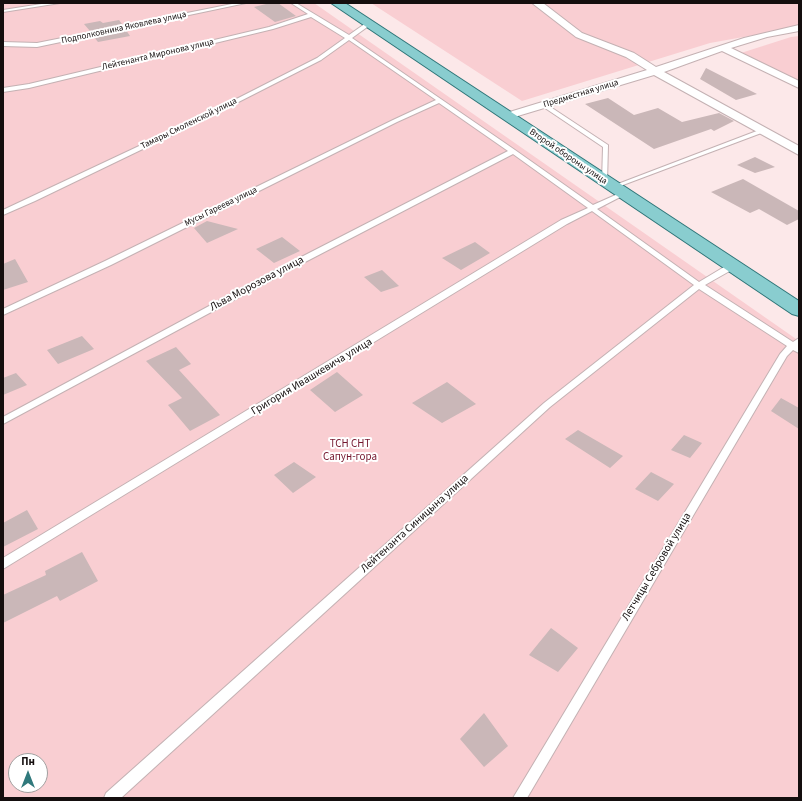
<!DOCTYPE html>
<html>
<head>
<meta charset="utf-8">
<style>
  body { margin:0 }
  #map { position:relative; width:802px; height:801px; overflow:hidden; background:#fce8e9; font-family:"Source Sans 3",sans-serif }
  canvas { display:block }
  .frame { position:absolute; inset:0; border:4px solid #140e0e; pointer-events:none }
  .north { position:absolute; left:8px; top:753px; width:40px; height:40px; box-sizing:border-box; background:#fff; border:1px solid #a19f9f; border-radius:50%; rotate:0deg; font-size:11px; font-weight:700; line-height:16px; text-align:center; color:#140e0e }
  .north::after { content:''; display:block; margin:auto; width:14px; height:18px; background:#30797c; clip-path:polygon(50% 0,100% 100%,50% 72%,0 100%) }
</style>
</head>
<body>
<div id="map">
<canvas width="802" height="801"></canvas>
<div class="frame"></div>
<div class="north">Пн</div>
</div>
<script>
const g = document.querySelector('canvas').getContext('2d');
g.lineJoin = 'round';
function fillPath(path, color) {
  g.fillStyle = color;
  g.fill(path, 'evenodd');
}
function trace(path, color, width, dash) {
  g.strokeStyle = color;
  g.lineWidth = width;
  g.lineCap = dash ? 'butt' : 'round';
  g.setLineDash(dash || []);
  g.stroke(path);
}
function label(font, color, halo, rows, align = 'center') {
  g.font = font + ' "Source Sans 3",sans-serif';
  g.lineWidth = 4;
  g.setLineDash([]);
  g.textBaseline = 'middle';
  g.strokeStyle = halo;
  g.fillStyle = color;
  for (const [text, x, y, turn = 0] of rows) {
    g.save();
    g.translate(x, y);
    g.rotate((+turn || 0) * Math.PI / 180);
    g.textAlign = isNaN(turn) ? turn : align;
    if (halo) g.strokeText(text, 0, 0);
    g.fillText(text, 0, 0);
    g.restore();
  }
}
fillPath(new Path2D(`
  M 3,3 L 314,3 L 799,341 L 799,798 L 3,798 ZM 16,761 L 40,761 L 40,785 L 16,785 Z
  M 371,3 L 799,3 L 799,27 L 710,43 L 522,101 Z
  M 799,36 L 799,82 L 741,53 L 791,37 Z`), '#f9ced2');
fillPath(new Path2D(`
  M 270,3 L 278,3 L 296,16 L 275,22 L 254,7 Z
  M 119,20 L 122,24 L 90,31 L 84,24 L 100,21 L 103,23 Z
  M 126,30 L 130,36 L 98,42 L 94,37 Z
  M 706,68 L 757,94 L 736,100 L 700,79 Z
  M 608,98 L 634,115 L 658,108 L 682,122 L 719,113 L 734,121 L 714,131 L 711,129 L 654,149 L 585,104 Z
  M 755,157 L 775,167 L 755,173 L 737,165 Z
  M 743,179 L 799,211 L 799,219 L 787,225 L 759,209 L 750,213 L 711,192 Z
  M 207,221 L 238,229 L 207,243 L 194,228 Z
  M 282,237 L 300,251 L 274,263 L 256,249 Z
  M 475,242 L 490,253 L 461,270 L 442,258 Z
  M 15,259 L 28,282 L 3,290 L 3,264 Z
  M 382,270 L 399,286 L 381,292 L 364,277 Z
  M 82,336 L 94,349 L 58,364 L 47,350 Z
  M 176,347 L 191,364 L 179,370 L 220,415 L 190,431 L 168,405 L 182,398 L 146,361 Z
  M 337,372 L 363,395 L 335,412 L 310,390 Z
  M 16,373 L 27,385 L 3,395 L 3,378 Z
  M 447,382 L 476,404 L 442,423 L 412,403 Z
  M 781,398 L 799,408 L 799,429 L 771,411 Z
  M 578,430 L 623,456 L 610,468 L 565,439 Z
  M 684,435 L 702,443 L 690,458 L 671,450 Z
  M 294,462 L 316,477 L 293,493 L 274,475 Z
  M 651,472 L 674,484 L 658,501 L 635,489 Z
  M 27,510 L 38,529 L 3,547 L 3,523 Z
  M 82,552 L 98,581 L 60,601 L 57,596 L 3,623 L 3,595 L 46,575 L 45,571 Z
  M 551,628 L 578,648 L 558,672 L 529,655 Z
  M 484,713 L 508,746 L 484,767 L 460,739 Z`), '#cab7b8');
const lane = new Path2D(`
  M 48,3 L 60,3 L 3,12 L 3,10 Z
  M 237,3 L 246,3 L 37,47 L 3,46 L 3,42 L 37,43 Z
  M 291,3 L 296,3 L 349,35 L 366,23 L 370,23 L 370,25 L 352,38 L 515,150 L 593,205 L 620,193 L 624,193 L 624,195 L 597,209 L 699,282 L 729,264 L 735,264 L 735,268 L 705,285 L 793,342 L 799,338 L 799,353 L 793,350 L 787,356 L 527,798 L 513,798 L 780,354 L 787,346 L 699,289 L 550,407 L 121,798 L 104,798 L 106,793 L 544,403 L 694,285 L 592,211 L 567,224 L 3,569 L 3,558 L 561,220 L 588,208 L 513,154 L 282,274 L 3,424 L 3,417 L 276,270 L 508,151 L 439,103 L 397,122 L 111,265 L 3,315 L 3,309 L 105,261 L 393,120 L 436,100 L 349,40 L 321,60 L 207,118 L 35,201 L 3,215 L 3,210 L 203,116 L 317,58 L 345,38 L 311,17 L 273,29 L 29,88 L 3,92 L 3,88 L 29,84 L 269,27 L 308,14 Z
  M 542,104 L 546,104 L 608,145 L 607,183 L 603,183 L 602,182 L 603,147 L 542,106 Z
  M 762,129 L 765,131 L 764,132 L 615,188 L 613,189 L 610,187 Z`);
const street = new Path2D(`
  M 532,3 L 543,3 L 582,33 L 634,53 L 656,67 L 744,38 L 799,25 L 799,31 L 767,37 L 731,48 L 799,81 L 799,88 L 722,51 L 664,72 L 799,146 L 799,155 L 654,75 L 511,118 L 503,118 L 501,116 L 503,114 L 647,70 L 626,57 L 576,37 Z`);
const primary = new Path2D(`
  M 331,3 L 345,3 L 799,301 L 799,316 L 792,314 Z`);
trace(lane, '#c4b1b3', 2);
trace(street, '#c4b1b3', 2);
trace(primary, '#2d7477', 2);
fillPath(lane, '#fff');
fillPath(street, '#fff');
fillPath(primary, '#89cdcf');
label('9px', '#140e0e', '#fff', [
  ["Подполковника Яковлева улица",124,28,-12],
  ["Лейтенанта Миронова улица",158,55,-13],
  ["Предместная улица",581,94,-17],
  ["Тамары Смоленской улица",189,124,-26],
  ["Второй обороны улица",568,157,34],
  ["Мусы Гареева улица",221,207,-26]
]);
label('11px', '#140e0e', '#fff', [
  ["Льва Морозова улица",257,284,-28],
  ["Григория Ивашкевича улица",312,377,-31],
  ["Лейтенанта Синицына улица",415,524,-42],
  ["Летчицы Себровой улица",657,567,-59]
]);
label('11px', '#74162d', '#fff', [
  ["ТСН СНТ",350,445],
  ["Сапун-гора",350,458]
]);
</script>
</body>
</html>
